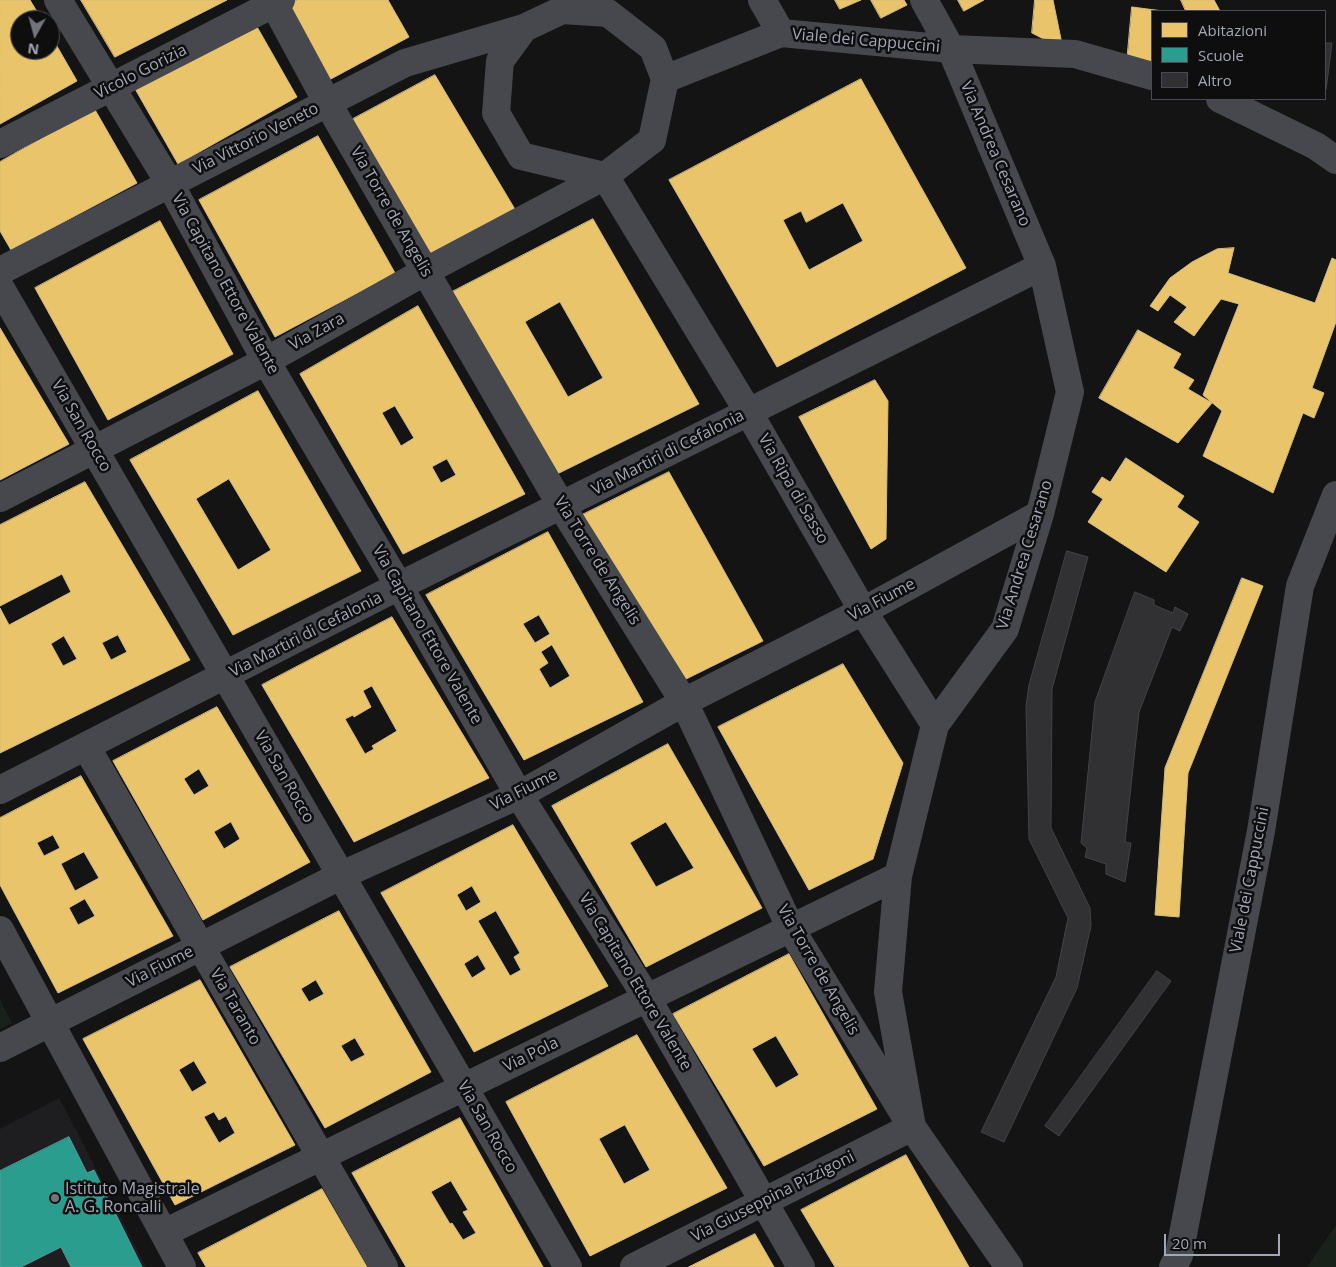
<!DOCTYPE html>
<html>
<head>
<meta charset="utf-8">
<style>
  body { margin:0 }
  #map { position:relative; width:1336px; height:1267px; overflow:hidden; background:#141414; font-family:"Open Sans",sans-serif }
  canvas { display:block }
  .legend { position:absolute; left:1151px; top:10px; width:175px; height:90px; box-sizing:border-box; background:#0e0e0f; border:1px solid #4a4b52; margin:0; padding:6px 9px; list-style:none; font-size:15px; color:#a3a6b6 }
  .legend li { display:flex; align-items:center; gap:10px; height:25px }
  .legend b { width:25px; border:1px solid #4a4b52 }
  .north { position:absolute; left:10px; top:10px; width:50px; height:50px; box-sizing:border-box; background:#0e0e0f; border:1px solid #4a4b52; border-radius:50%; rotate:187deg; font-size:14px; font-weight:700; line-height:20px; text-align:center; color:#a3a6b6 }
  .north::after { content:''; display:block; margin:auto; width:18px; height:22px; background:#71737d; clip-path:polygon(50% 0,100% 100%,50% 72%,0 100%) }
  .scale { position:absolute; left:1164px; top:1234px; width:116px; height:22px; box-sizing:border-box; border:2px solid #a3a6b6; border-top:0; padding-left:6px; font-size:15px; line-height:18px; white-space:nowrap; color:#a3a6b6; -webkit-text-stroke:4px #0e0e0f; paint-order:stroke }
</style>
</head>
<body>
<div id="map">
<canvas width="1336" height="1267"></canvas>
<ul class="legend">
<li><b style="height:14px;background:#e9c46a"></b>Abitazioni</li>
<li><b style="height:14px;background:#2a9d8f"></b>Scuole</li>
<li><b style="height:14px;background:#313133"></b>Altro</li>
</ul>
<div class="north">N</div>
<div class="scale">20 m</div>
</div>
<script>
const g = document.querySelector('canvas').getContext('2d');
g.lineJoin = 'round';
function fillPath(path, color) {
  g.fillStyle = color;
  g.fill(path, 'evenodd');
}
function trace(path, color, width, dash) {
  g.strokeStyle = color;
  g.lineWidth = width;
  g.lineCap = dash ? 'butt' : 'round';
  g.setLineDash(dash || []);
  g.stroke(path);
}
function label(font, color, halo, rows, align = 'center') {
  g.font = font + ' "Open Sans",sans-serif';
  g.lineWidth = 5;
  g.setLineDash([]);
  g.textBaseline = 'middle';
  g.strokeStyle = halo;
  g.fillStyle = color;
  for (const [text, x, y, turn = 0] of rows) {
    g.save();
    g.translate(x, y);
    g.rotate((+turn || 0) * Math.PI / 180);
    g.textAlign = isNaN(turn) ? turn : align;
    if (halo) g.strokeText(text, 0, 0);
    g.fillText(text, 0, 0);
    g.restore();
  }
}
fillPath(new Path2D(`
  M 59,1098 L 76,1130 L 146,1267 L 0,1267 L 0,1129 Z`), '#1e1e20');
fillPath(new Path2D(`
  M 0,1000 L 12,1023 L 0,1029 Z
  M 1336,1225 L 1336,1267 L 1307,1267 Z`), '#19211b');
const homes = new Path2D(`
  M 0,0 L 30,0 L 42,20 L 20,20 L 20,50 L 50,50 L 50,34 L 77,81 L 0,124 Z
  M 81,0 L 227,0 L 115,57 Z
  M 297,0 L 388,0 L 409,37 L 329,80 L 287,6 Z
  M 835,0 L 861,0 L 840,9 Z
  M 871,0 L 904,0 L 907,5 L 881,18 Z
  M 958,0 L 984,0 L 964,11 Z
  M 1035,0 L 1053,0 L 1063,49 L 1032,33 Z
  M 1181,0 L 1214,0 L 1220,11 L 1186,11 Z
  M 1132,7 L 1163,11 L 1152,11 L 1152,66 L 1127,62 Z
  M 256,25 L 297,97 L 178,164 L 134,87 L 179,61 L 182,66 Z
  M 435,75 L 516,211 L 431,255 L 353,119 Z
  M 861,79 L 966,268 L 777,367 L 669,180 ZM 843,203 L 863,241 L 809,270 L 783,220 L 801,211 L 806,222 Z
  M 94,108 L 137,183 L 11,250 L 0,231 L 0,162 Z
  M 318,136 L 395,273 L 275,337 L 199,200 Z
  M 593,219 L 699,404 L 555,475 L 450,293 ZM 560,302 L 603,378 L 568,397 L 525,322 Z
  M 160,221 L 233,354 L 108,420 L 35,288 Z
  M 1234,248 L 1228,273 L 1315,303 L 1332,258 L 1336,260 L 1336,322 L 1312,388 L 1324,393 L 1314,418 L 1303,413 L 1273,493 L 1203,456 L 1222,411 L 1203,395 L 1239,304 L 1221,299 L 1194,336 L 1174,322 L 1187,307 L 1170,295 L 1158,311 L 1150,306 L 1170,278 L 1192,262 L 1217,249 Z
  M 418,306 L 525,494 L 403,554 L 300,374 ZM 395,406 L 414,438 L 401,446 L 382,413 ZM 447,459 L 456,475 L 441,483 L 432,467 Z
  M 0,328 L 69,444 L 0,480 Z
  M 1138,330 L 1181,354 L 1173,368 L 1194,380 L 1188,389 L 1212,403 L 1178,443 L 1099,398 Z
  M 875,380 L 888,401 L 886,539 L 871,549 L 799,417 Z
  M 258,391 L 361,571 L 233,635 L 130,460 ZM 229,479 L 271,550 L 238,570 L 196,499 Z
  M 1126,458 L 1184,496 L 1177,507 L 1199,522 L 1166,572 L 1088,522 L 1103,499 L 1092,492 L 1102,477 L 1110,482 Z
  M 669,472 L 763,641 L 678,683 L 576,518 Z
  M 85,482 L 190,660 L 0,753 L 0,608 L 9,625 L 71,592 L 62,574 L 0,606 L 0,525 ZM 118,635 L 127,652 L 111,660 L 102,643 ZM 64,636 L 77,659 L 63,666 L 51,644 Z
  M 548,532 L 643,702 L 524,760 L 426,595 ZM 539,615 L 550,634 L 535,643 L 523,624 ZM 552,645 L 570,676 L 550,688 L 539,669 L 548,663 L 541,652 Z
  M 1242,578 L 1263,586 L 1188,773 L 1179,917 L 1155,915 L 1165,768 Z
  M 392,617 L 489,778 L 354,842 L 262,685 ZM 372,686 L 397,731 L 372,746 L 374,749 L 365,754 L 345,719 L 353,715 L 354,717 L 371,707 L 363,691 Z
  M 843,664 L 903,763 L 873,859 L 809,890 L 718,727 Z
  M 217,707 L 310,862 L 203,920 L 113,761 ZM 199,769 L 209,786 L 194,795 L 184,779 ZM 231,822 L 240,839 L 224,849 L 214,832 Z
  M 668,744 L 762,908 L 646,967 L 552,806 ZM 666,822 L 694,868 L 656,887 L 630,843 Z
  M 81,776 L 173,936 L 58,993 L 0,885 L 0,818 ZM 53,835 L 60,848 L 44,856 L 37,843 ZM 84,852 L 99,878 L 75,891 L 61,864 ZM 85,899 L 95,916 L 78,925 L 69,908 Z
  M 513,825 L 608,986 L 474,1052 L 381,893 ZM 472,886 L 481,902 L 466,911 L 457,895 ZM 496,911 L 520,953 L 514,957 L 521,970 L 510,976 L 478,921 ZM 478,955 L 486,969 L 472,978 L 464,964 Z
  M 339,911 L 431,1072 L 325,1128 L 230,967 ZM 316,980 L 324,994 L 309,1002 L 301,989 ZM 355,1038 L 365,1055 L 351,1062 L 341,1046 Z
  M 789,954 L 877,1109 L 764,1166 L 673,1014 ZM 776,1036 L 799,1075 L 776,1088 L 752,1049 Z
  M 200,980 L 295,1145 L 175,1205 L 83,1039 ZM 194,1061 L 207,1083 L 192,1092 L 179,1070 ZM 214,1112 L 219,1120 L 226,1116 L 235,1133 L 219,1143 L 204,1117 Z
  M 637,1035 L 727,1188 L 590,1256 L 506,1102 ZM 625,1125 L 650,1170 L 624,1184 L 599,1139 Z
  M 460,1118 L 543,1267 L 406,1267 L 352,1173 ZM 451,1181 L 468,1210 L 463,1212 L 476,1233 L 463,1240 L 452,1223 L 450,1224 L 431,1192 Z
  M 906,1155 L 969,1267 L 835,1267 L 801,1210 Z
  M 322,1189 L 367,1267 L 206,1267 L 198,1253 Z
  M 755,1234 L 774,1267 L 689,1267 Z`);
fillPath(homes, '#e9c46a');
trace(homes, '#d4bb81', 1);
const schools = new Path2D(`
  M 69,1137 L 87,1173 L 94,1170 L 142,1267 L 71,1267 L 61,1247 L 21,1267 L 0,1267 L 0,1171 Z`);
fillPath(schools, '#2a9d8f');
trace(schools, '#4ea09b', 1);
const building = new Path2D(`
  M 1325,43 L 1332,43 L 1326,90 L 1325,89 Z
  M 1067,551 L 1088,557 L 1052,689 L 1051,828 L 1090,908 L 1091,926 L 1077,988 L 1004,1142 L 981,1132 L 1056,977 L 1068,918 L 1029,839 L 1026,706 L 1029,685 Z
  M 1135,592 L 1154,600 L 1154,605 L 1173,613 L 1175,607 L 1188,614 L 1180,631 L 1172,627 L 1139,712 L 1125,842 L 1131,843 L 1125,882 L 1106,874 L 1106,864 L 1085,857 L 1087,848 L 1081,843 L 1095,702 Z
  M 1157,971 L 1171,981 L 1059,1136 L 1045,1126 Z`);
fillPath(building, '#313133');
trace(building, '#424348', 1);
trace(new Path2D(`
  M 58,0 L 170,184 L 266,361 L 399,586 L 519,795 L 647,998 L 801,1267
  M 272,0 L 327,102 L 562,507 L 684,702 L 791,929 L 912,1127 L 634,1267
  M 762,0 L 781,33
  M 924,0 L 951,49 L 1042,266 L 1070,392 L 1040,514 L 1005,629 L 935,725 L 898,876 L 888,992 L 912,1127 L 1009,1267
  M 524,28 L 500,61 L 496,113 L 521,156 L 605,176
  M 665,79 L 781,33 L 951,49 L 1075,54 L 1152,76
  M 1220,99 L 1316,146 L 1336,160
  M 0,144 L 281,0
  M 605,176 L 749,413 L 863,611 L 935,725
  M 0,271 L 405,63 L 524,28 L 562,10 L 608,13 L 653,48 L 665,79 L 652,140 L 605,176 L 426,271 L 266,361 L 0,498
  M 0,287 L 568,1267
  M 86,746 L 384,1267
  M 0,790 L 399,586 L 1042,266
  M 0,930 L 182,1267
  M 0,1048 L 342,875 L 519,795 L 684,702 L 863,611 L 1040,514
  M 164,1233 L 898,876
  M 1173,1267 L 1179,1255 L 1261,831 L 1300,586 L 1336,495`), '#47484d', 28);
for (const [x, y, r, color] of [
  [55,1198,5,"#71737d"]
]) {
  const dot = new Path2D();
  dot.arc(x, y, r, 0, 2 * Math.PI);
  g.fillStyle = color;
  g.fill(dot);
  trace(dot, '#0e0e0f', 2);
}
label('16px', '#a3a6b6', '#0e0e0f', [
  ["Viale dei Cappuccini",866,41,5],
  ["Vicolo Gorizia",141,72,-27],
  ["Via Vittorio Veneto",256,139,-27],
  ["Via Andrea Cesarano",995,154,67],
  ["Via Torre de Angelis",391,212,60],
  ["Via Capitano Ettore Valente",225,284,61],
  ["Via Zara",317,332,-29],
  ["Via San Rocco",81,426,60],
  ["Via Martiri di Cefalonia",668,453,-27],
  ["Via Ripa di Sasso",793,489,60],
  ["Via Andrea Cesarano",1025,555,-73],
  ["Via Torre de Angelis",597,561,58],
  ["Via Fiume",882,600,-28],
  ["Via Martiri di Cefalonia",306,635,-27],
  ["Via Capitano Ettore Valente",427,635,60],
  ["Via San Rocco",284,777,60],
  ["Via Fiume",524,790,-27],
  ["Viale dei Cappuccini",1250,880,-79],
  ["Via Fiume",160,967,-27],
  ["Via Torre de Angelis",818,970,60],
  ["Via Capitano Ettore Valente",635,982,59],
  ["Via Taranto",235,1007,60],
  ["Via Pola",531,1055,-26],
  ["Via San Rocco",487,1127,60],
  ["Via Giuseppina Pizzigoni",773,1197,-27]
]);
label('16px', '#a3a6b6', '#0e0e0f', [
  ["Istituto Magistrale",65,1189],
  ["A. G. Roncalli",65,1207]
], 'left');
</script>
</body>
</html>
